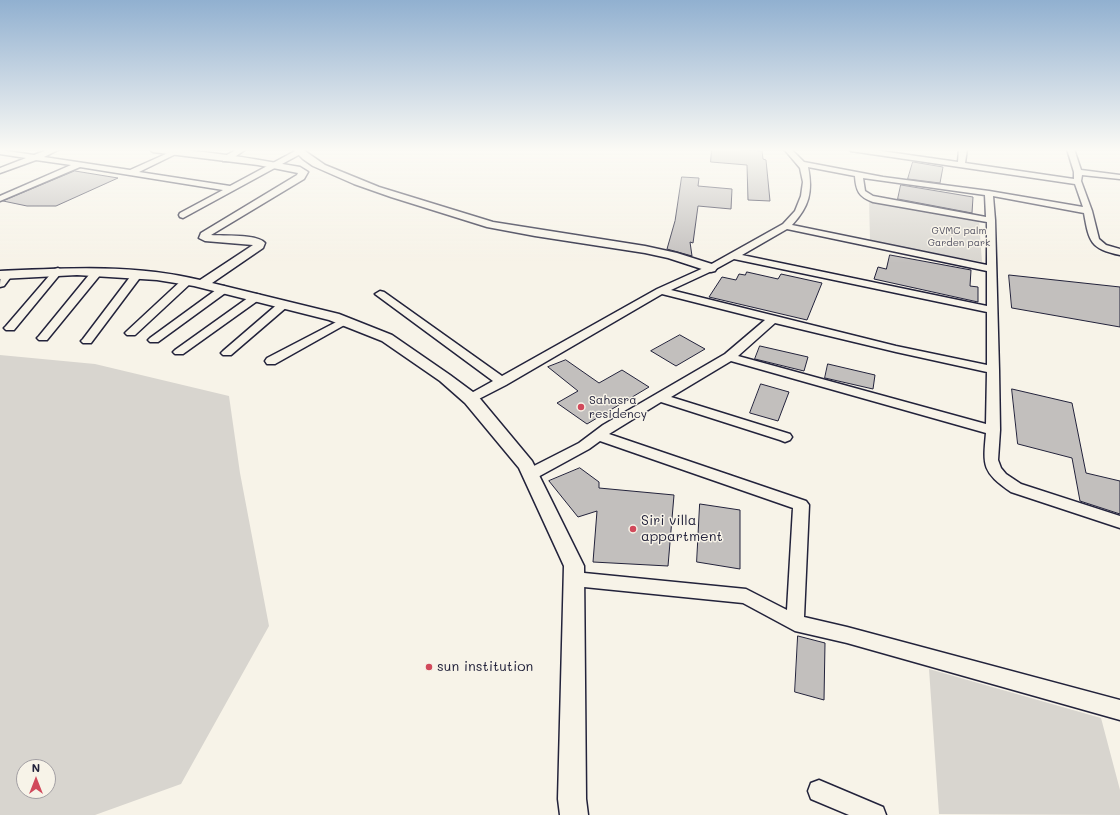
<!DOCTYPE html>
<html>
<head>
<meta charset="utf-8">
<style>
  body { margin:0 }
  #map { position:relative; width:1120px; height:815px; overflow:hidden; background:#f7f3e8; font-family:Mali,sans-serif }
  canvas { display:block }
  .north { position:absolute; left:16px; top:759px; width:40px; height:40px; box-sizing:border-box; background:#f7f3e8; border:1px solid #a29fa3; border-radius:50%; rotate:0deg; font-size:11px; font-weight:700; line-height:16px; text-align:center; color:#22223b }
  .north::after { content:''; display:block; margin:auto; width:14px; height:18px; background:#d1495b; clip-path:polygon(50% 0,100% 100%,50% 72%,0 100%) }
</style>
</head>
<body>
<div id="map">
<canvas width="1120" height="815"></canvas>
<div class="north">N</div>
</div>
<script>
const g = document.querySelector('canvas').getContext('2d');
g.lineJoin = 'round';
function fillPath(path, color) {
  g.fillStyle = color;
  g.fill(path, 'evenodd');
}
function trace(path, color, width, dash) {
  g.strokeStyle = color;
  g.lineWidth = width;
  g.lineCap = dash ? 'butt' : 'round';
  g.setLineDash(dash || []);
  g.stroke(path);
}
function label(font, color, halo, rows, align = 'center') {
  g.font = font + ' Mali,sans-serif';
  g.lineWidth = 3;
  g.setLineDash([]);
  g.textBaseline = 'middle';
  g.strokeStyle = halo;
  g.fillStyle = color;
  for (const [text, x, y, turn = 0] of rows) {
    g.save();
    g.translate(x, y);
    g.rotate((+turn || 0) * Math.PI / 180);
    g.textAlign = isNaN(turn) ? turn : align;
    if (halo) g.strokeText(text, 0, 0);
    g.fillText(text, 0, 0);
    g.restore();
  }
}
fillPath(new Path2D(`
  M 869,201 L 979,220 L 982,262 L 870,241 Z
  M 0,355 L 95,364 L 229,396 L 240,473 L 269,626 L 181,784 L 95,815 L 0,815 ZM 24,767 L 48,767 L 48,791 L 24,791 Z
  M 929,669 L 1101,718 L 1120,790 L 1120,815 L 939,814 Z`), '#d8d5cf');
const building = new Path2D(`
  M 712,149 L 762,151 L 763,159 L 766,160 L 770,201 L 748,200 L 747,165 L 711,162 Z
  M 913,162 L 943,167 L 940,183 L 908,179 Z
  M 75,171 L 118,178 L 56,206 L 27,206 L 3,201 Z
  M 682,177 L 699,178 L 698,186 L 732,189 L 731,209 L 698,206 L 693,243 L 690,242 L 692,256 L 667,249 L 675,221 Z
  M 901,185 L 973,197 L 972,213 L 898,199 Z
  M 890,255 L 971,270 L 970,286 L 978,287 L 978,302 L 874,279 L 878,267 L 886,269 Z
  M 747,272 L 778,279 L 781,274 L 822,283 L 807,320 L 709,297 L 722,277 L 736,280 L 739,274 L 745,275 Z
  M 1009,275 L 1120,287 L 1120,327 L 1012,308 Z
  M 680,335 L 705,349 L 676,366 L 651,351 Z
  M 760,346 L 808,357 L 804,371 L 755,359 Z
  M 566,360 L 599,383 L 622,370 L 649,387 L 587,424 L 557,403 L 578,391 L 548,367 Z
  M 828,364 L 875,375 L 873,389 L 825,378 Z
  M 761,384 L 789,392 L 778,421 L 750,413 Z
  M 1012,389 L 1072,403 L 1086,473 L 1120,481 L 1120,514 L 1080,501 L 1072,458 L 1018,444 Z
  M 580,468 L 599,482 L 599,488 L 674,495 L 668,566 L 593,562 L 597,511 L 578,517 L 549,481 Z
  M 700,504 L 740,510 L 740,569 L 697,562 Z
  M 798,636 L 825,643 L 824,700 L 795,692 Z`);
fillPath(building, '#c2bfbd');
trace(building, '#22223b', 1);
const minor = new Path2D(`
  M 50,149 L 60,149 L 44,157 L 130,170 L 177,149 L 186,149 L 139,172 L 230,186 L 297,150 L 303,150 L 304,152 L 183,218 L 180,217 L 179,215 L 180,213 L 223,190 L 80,167 L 0,201 L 0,196 L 71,165 L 36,160 L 0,173 L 0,168 L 26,158 L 0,154 L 0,150 L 34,155 Z
  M 238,149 L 246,149 L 229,161 L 223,161 L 223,157 Z
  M 784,149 L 791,149 L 804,162 L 883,177 L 989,191 L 1083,207 L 1075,184 L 851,151 L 848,149 L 867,149 L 958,162 L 959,149 L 967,149 L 965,163 L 1074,179 L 1074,172 L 1067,149 L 1074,149 L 1081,170 L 1120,175 L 1120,179 L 1082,175 L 1081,181 L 1092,211 L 1099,239 L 1106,245 L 1120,249 L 1120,255 C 1090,249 1089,241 1084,213 L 993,196 L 995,220 L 999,370 L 1000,430 L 998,460 L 1001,468 L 1006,474 L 1021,484 L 1120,516 L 1120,528 L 1011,492 C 982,472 983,466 986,433 L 731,361 L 671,397 L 790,434 L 792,437 L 790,440 L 785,442 L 780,440 L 661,402 L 609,434 L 806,501 L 809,505 L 804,617 L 847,627 L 1120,700 L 1120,720 L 847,643 L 795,631 L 743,603 L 574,586 L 568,584 L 566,579 L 568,574 L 574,572 L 746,589 L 787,610 L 793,508 L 600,441 L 589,449 L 536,478 L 531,479 L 526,478 L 524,474 L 526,470 L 579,443 L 603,425 L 725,354 L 765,320 L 662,294 L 506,385 L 471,403 L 466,402 L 465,399 L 466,396 L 493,381 L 375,294 L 380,291 L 384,292 L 502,376 L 657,289 L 708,266 L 783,224 L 795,211 L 801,196 L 803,182 L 800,168 ZM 808,167 L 855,176 C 856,191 859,197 873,202 L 987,222 L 987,265 L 792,225 C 809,207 813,192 808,167 ZM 863,178 L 985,195 L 986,217 L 873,196 L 865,191 ZM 787,229 L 987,271 L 987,306 L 742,255 ZM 734,259 L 987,312 L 987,365 L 896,346 L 671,290 L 714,270 ZM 775,323 L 896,352 L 987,372 L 986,424 L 738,356 Z
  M 58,268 L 63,271 L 61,273 L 14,330 L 6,330 L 4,328 L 6,326 L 55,269 Z
  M 97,269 L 101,270 L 102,272 L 101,274 L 47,340 L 39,340 L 37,338 L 39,336 L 93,270 Z
  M 8,271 L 13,274 L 4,286 L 0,287 C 0,280 0,273 8,271 Z
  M 137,272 L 142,275 L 91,343 L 83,343 L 81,341 L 83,339 L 133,273 Z
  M 187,278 L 192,281 L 191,283 L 135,335 L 127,335 L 125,333 L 127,331 L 183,279 Z
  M 224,286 L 229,289 L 228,291 L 158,342 L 150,342 L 148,340 L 150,338 L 220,287 Z
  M 256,294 L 260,295 L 261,297 L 260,299 L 183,354 L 175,354 L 173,352 L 175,350 L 252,295 Z
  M 284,301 L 289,304 L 288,306 L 231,355 L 223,355 L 221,353 L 223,351 L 280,302 Z
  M 344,318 L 350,321 L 348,323 L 275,364 L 267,364 L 265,361 L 267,358 Z
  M 819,780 L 883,807 L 886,815 L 849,815 L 811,799 L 808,791 L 811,783 Z`);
const tertiary = new Path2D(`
  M 149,149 C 199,149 250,158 300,167 L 308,172 L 304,179 L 211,235 C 223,236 258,234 265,243 L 263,248 L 212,283 L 339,314 L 392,335 L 450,375 L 477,395 L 532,461 L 584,566 L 586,799 L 588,815 L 560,815 L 558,799 L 564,566 L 519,468 L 465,403 L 440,381 L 382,341 L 329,320 L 194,286 L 157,280 L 77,275 L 0,279 L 0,271 C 66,268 135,264 200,280 L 253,245 L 205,241 L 199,238 L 201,233 L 297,175 L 298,173 L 258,165 L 153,152 Z
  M 293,149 L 302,149 L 325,165 L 379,187 L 493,222 L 645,246 L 677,253 L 715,265 L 717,268 L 715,271 L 711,272 L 668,258 L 645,253 L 535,236 L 487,227 L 391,197 L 354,184 L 313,166 L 303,159 Z`);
trace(minor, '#22223b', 3);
trace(tertiary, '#22223b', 3);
fillPath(minor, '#f7f3e8');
fillPath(tertiary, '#f7f3e8');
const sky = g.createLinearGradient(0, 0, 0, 263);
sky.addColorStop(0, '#91b0d0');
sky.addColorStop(0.57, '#fbfaf5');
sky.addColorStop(1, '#fbfaf500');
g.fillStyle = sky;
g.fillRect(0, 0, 1120, 263);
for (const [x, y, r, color] of [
  [581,407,4,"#d1495b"],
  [633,529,4,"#d1495b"],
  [429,667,4,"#d1495b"]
]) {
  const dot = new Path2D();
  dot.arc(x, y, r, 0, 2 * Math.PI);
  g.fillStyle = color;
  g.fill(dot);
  trace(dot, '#f7f3e8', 1.5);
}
label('10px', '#504f60', '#f7f3e8', [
  ["GVMC palm",959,231],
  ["Garden park",959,243]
]);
label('12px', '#22223b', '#f7f3e8', [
  ["Sahasra",589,400],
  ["residency",589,414]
], 'left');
label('14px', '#22223b', '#f7f3e8', [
  ["Siri villa",641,521],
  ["appartment",641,537],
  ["sun institution",437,667]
], 'left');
</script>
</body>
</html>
